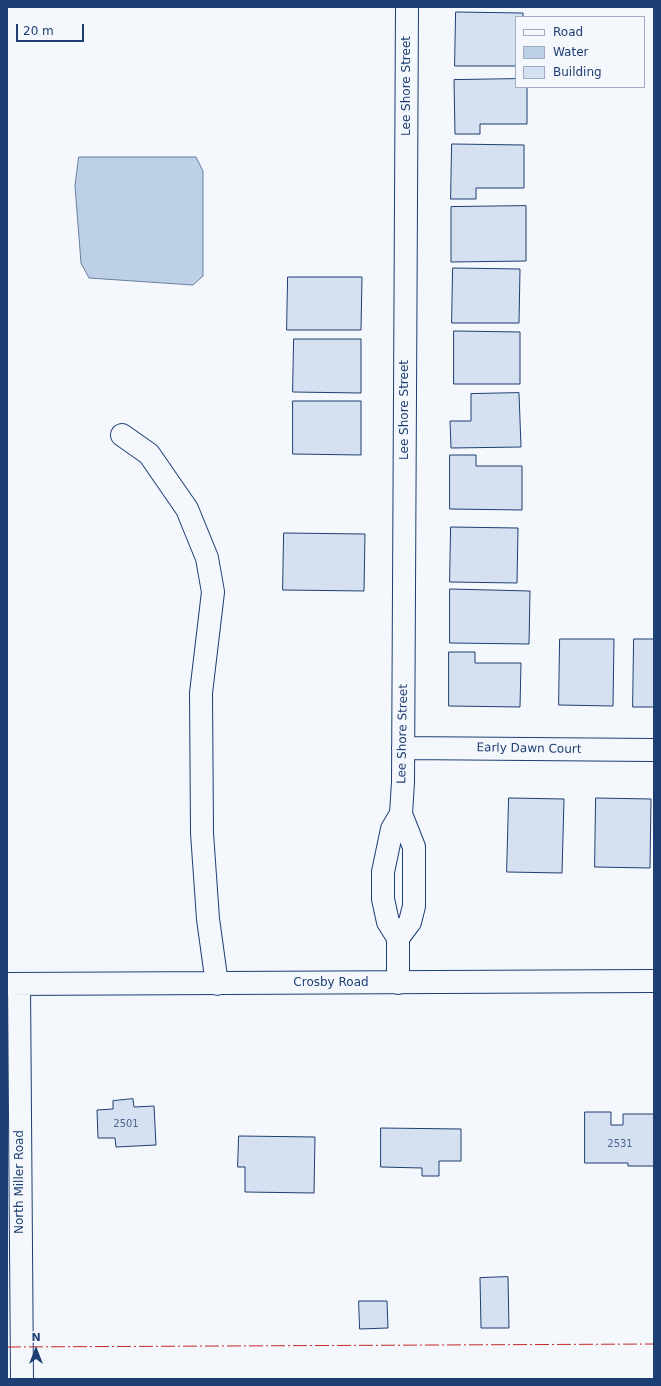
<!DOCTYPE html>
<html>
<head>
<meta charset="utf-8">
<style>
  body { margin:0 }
  #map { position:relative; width:661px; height:1386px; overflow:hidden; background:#f4f7fb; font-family:"DejaVu Sans",sans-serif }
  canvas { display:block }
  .frame { position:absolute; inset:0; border:8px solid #1d3f73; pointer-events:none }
  .legend { position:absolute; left:515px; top:16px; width:130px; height:72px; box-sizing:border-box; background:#f4f7fb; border:1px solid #9eadc5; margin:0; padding:5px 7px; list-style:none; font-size:12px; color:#1d3f73 }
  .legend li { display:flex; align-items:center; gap:8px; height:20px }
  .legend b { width:20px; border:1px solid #9eadc5 }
  .north { position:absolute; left:16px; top:1330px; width:40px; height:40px; -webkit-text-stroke:3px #f4f7fb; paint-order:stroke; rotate:0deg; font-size:11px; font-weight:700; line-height:16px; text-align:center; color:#1d3f73 }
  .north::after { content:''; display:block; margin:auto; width:14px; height:18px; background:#1d3f73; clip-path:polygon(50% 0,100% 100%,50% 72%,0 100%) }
  .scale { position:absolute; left:16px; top:24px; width:68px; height:18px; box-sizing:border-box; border:2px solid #1d3f73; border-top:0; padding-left:5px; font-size:12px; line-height:14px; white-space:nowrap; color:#1d3f73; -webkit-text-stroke:3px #f4f7fb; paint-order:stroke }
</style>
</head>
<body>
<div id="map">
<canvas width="661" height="1386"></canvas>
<div class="frame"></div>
<ul class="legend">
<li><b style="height:5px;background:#f4f7fb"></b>Road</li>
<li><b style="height:11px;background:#bed0e5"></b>Water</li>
<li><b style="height:11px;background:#d5e0f0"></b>Building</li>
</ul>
<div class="north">N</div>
<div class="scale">20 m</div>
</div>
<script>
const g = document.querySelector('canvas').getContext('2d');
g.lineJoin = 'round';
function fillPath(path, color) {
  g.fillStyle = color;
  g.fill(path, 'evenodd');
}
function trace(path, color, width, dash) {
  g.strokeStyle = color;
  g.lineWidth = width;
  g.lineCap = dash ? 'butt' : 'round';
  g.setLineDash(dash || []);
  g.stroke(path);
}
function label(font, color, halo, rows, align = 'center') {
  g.font = font + ' "DejaVu Sans",sans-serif';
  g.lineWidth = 3;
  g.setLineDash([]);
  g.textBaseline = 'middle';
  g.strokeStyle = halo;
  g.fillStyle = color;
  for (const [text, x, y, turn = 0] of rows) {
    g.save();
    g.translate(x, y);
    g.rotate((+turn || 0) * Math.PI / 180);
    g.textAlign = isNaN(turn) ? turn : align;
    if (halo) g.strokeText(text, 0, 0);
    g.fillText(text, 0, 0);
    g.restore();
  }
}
const water = new Path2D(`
  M 79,157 L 196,157 L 203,171 L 203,276 L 193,285 L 89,278 L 81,263 L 75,186 Z`);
fillPath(water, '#bed0e5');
trace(water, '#687fa3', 1);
const building = new Path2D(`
  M 456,12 L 523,13 L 523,17 L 516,17 L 516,66 L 455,66 Z
  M 516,79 L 516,87 L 527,87 L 527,124 L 480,124 L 480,134 L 455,134 L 454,80 Z
  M 452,144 L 524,145 L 524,188 L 476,188 L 476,199 L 451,199 Z
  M 526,206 L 526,261 L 451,262 L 451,207 Z
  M 453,268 L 520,269 L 519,323 L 452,323 Z
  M 288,277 L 362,277 L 361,330 L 287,330 Z
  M 454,331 L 520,332 L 520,384 L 454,384 Z
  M 294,339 L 361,339 L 361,393 L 293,392 Z
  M 519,393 L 521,447 L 451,448 L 450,421 L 471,421 L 471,394 Z
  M 293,401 L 361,401 L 361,455 L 293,454 Z
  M 450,455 L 476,455 L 476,466 L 522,466 L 522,510 L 450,509 Z
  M 451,527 L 518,528 L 517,583 L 450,582 Z
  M 284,533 L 365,534 L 364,591 L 283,590 Z
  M 450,589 L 530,591 L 529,644 L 450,643 Z
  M 560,639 L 614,639 L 613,706 L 559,705 Z
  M 634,639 L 654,639 L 654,707 L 633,707 Z
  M 449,652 L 475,652 L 475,663 L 521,663 L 520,707 L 449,706 Z
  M 509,798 L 564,799 L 562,873 L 507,872 Z
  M 596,798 L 651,799 L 650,868 L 595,867 Z
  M 133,1099 L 134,1107 L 154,1106 L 156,1145 L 116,1147 L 115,1138 L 98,1138 L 97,1110 L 113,1109 L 113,1101 Z
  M 585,1112 L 611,1112 L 611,1125 L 623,1125 L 623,1114 L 654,1114 L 654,1166 L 628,1166 L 628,1163 L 585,1163 Z
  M 381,1128 L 461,1129 L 461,1161 L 439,1161 L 439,1176 L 422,1176 L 422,1168 L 381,1167 Z
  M 239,1136 L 315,1137 L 314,1193 L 245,1192 L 245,1167 L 238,1167 Z
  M 508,1277 L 509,1328 L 481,1328 L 480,1278 Z
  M 359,1301 L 387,1301 L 388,1328 L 360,1329 Z`);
fillPath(building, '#d5e0f0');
trace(building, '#1d3f73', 1);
const minor = new Path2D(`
  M 122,435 L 149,454 L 187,509 L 207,558 L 213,592 L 201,693 L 202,833 L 208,919 L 217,984
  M 403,748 L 654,750
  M 398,938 L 410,922 L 414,906 L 414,847 L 401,814
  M 398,983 L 398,938 L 388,922 L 383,899 L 383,872 L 392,829 L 401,814 L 403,782 L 407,7
  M 7,984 L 654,981
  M 19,984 L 22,1379`);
trace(minor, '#1d3f73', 24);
trace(minor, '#f4f7fb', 22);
trace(new Path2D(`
  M 7,1347 L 654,1344`), '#c62828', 1, [14, 3, 2, 3]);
label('10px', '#4b6792', null, [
  ["2501",126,1124],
  ["2531",620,1144]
]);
label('12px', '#1d3f73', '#f4f7fb', [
  ["Lee Shore Street",407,86,-90],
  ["Lee Shore Street",405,410,-90],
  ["Lee Shore Street",403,734,-89],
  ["Early Dawn Court",529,749,1],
  ["Crosby Road",331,983],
  ["North Miller Road",20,1182,-90]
]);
</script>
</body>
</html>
